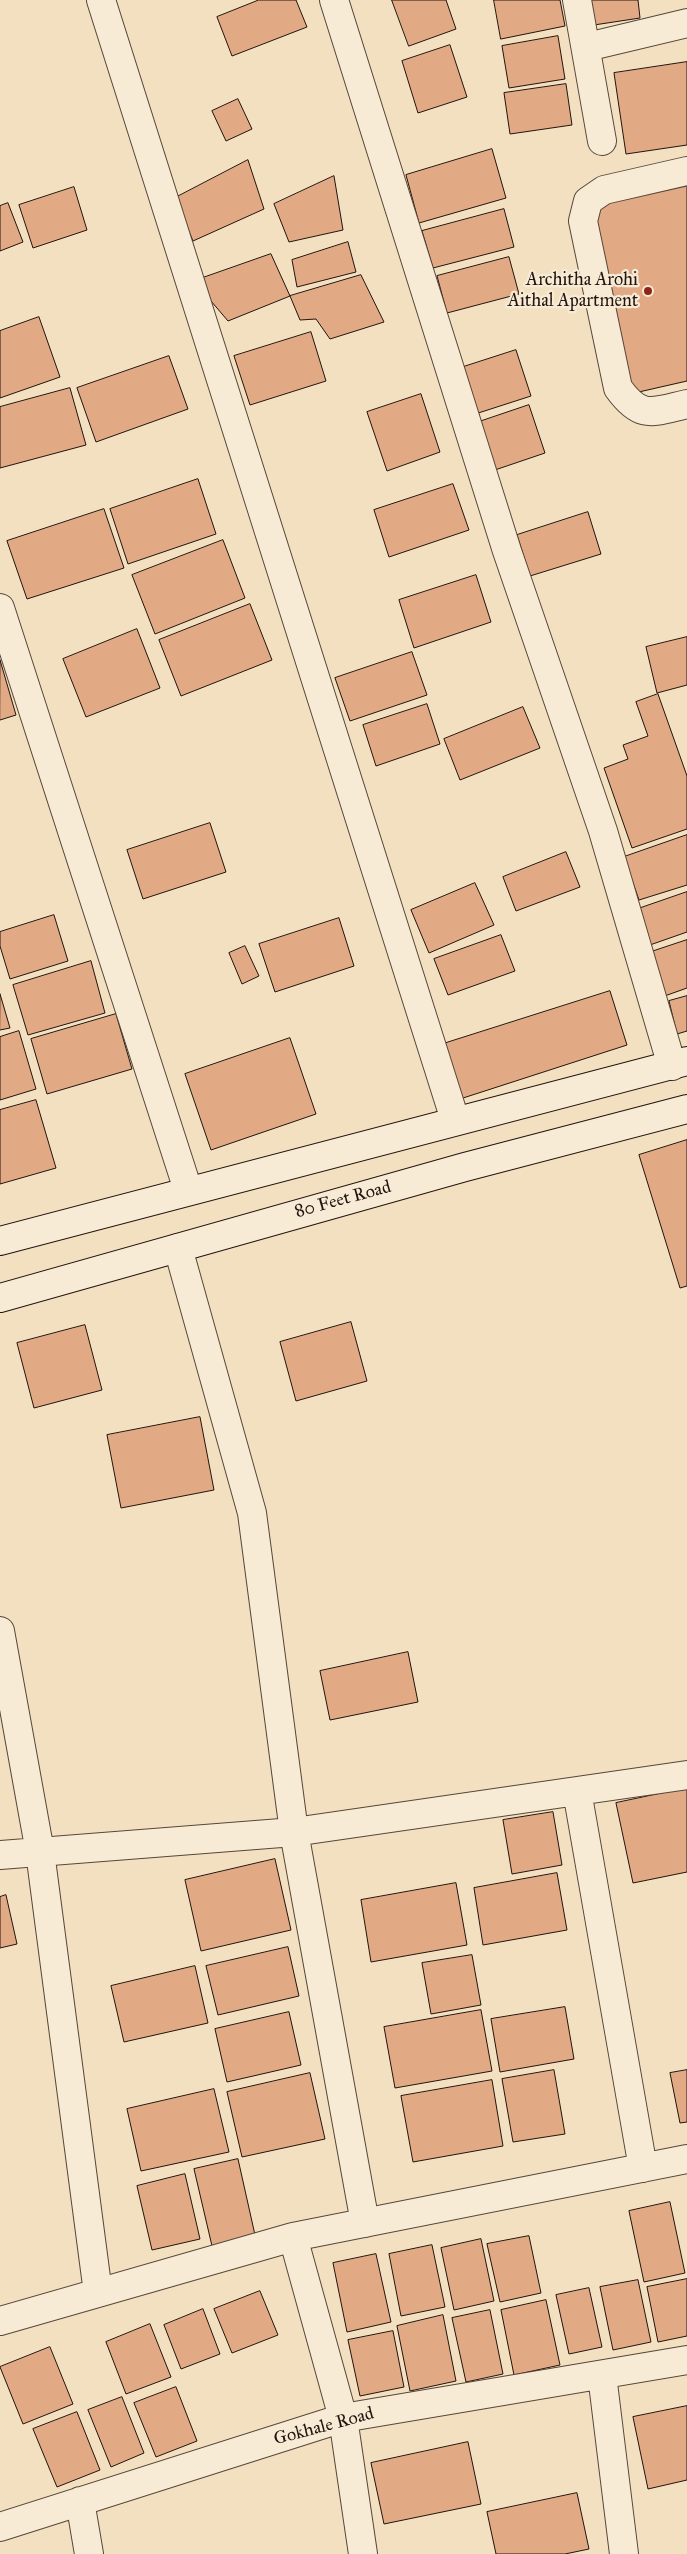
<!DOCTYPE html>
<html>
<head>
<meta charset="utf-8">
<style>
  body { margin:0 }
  canvas { display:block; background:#f2e0c0 }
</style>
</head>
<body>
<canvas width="687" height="2554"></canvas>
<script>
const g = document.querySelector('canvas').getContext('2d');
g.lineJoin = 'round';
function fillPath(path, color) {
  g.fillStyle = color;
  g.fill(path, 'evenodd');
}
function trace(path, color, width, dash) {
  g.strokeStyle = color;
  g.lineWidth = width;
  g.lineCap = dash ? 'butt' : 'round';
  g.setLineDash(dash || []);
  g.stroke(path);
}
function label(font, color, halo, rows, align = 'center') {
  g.font = font + ' "IM FELL Great Primer",serif';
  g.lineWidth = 4.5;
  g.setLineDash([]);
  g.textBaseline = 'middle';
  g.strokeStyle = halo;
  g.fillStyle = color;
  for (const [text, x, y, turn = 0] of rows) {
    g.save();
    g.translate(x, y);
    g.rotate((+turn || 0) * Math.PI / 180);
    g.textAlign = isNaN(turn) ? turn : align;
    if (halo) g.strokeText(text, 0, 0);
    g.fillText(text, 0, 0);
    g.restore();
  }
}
const building = new Path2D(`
  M 259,0 L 296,0 L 307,27 L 232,56 L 217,17 Z
  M 392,0 L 446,0 L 456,29 L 409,46 Z
  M 494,0 L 560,0 L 565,26 L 501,39 Z
  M 590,0 L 638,0 L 640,18 L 594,25 Z
  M 558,36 L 565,79 L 509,88 L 502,46 Z
  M 450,45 L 467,97 L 418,113 L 402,61 Z
  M 687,62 L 687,145 L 626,154 L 614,73 Z
  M 566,84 L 572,125 L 510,134 L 504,93 Z
  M 238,99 L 252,129 L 226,141 L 212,111 Z
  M 492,149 L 506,198 L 419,223 L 406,175 Z
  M 248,160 L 264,209 L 193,241 L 175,198 Z
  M 334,176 L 343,230 L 289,242 L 274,204 Z
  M 687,181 L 687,381 L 630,394 L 591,201 Z
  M 74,187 L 87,230 L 33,248 L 19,205 Z
  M 8,203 L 23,242 L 0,251 L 0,206 Z
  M 504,209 L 514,247 L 433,268 L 422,231 Z
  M 348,242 L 356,272 L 297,287 L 292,260 Z
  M 271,254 L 290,296 L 228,321 L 194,281 Z
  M 509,257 L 519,294 L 447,313 L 437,276 Z
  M 361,275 L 384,322 L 330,339 L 316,319 L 300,320 L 290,296 Z
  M 39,317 L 60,377 L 0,398 L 0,331 Z
  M 311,332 L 326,381 L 250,405 L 234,356 Z
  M 516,350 L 531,396 L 469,416 L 454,370 Z
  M 169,356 L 188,409 L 96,442 L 77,388 Z
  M 70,388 L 86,445 L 0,468 L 0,407 Z
  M 421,394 L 440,452 L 387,471 L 367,412 Z
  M 529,405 L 545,453 L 486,473 L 470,425 Z
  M 198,479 L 216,534 L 128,564 L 110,509 Z
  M 453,484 L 469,530 L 389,557 L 374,510 Z
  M 104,509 L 124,568 L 27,599 L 7,541 Z
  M 588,512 L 601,554 L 530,576 L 517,535 Z
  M 223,540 L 245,598 L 155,634 L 132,575 Z
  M 476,575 L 491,622 L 414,648 L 399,600 Z
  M 250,604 L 272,660 L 181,696 L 159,640 Z
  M 137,629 L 160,688 L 86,717 L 63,659 Z
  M 687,637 L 687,685 L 657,693 L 646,647 Z
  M 412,652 L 427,695 L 350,721 L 335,678 Z
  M 0,660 L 16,715 L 0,720 Z
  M 658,694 L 687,776 L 687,829 L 632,848 L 604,768 L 628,759 L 623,745 L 648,736 L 636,702 Z
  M 427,704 L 440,744 L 376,766 L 363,725 Z
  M 523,707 L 540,748 L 460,780 L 444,739 Z
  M 210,823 L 226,872 L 143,899 L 127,850 Z
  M 687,835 L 687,885 L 639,900 L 624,857 Z
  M 566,852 L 580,887 L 516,911 L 503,877 Z
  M 475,883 L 494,925 L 429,953 L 411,910 Z
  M 687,892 L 687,932 L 647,946 L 635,910 Z
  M 54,915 L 68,961 L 10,979 L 0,946 L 0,932 Z
  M 339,918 L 354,966 L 275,992 L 259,944 Z
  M 501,935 L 515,971 L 448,995 L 434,959 Z
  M 687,940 L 687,988 L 659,998 L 645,954 Z
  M 245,946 L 259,976 L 242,984 L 229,953 Z
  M 91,961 L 105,1013 L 28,1035 L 13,985 Z
  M 610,991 L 627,1045 L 460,1099 L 443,1044 Z
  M 0,994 L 10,1028 L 0,1030 Z
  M 687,996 L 687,1031 L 677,1034 L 669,1001 Z
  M 116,1014 L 132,1069 L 47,1094 L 31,1039 Z
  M 19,1031 L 36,1089 L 0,1100 L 0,1037 Z
  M 290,1038 L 316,1114 L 211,1150 L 185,1074 Z
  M 36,1100 L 56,1168 L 0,1184 L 0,1110 Z
  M 687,1140 L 687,1286 L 680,1288 L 639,1155 Z
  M 351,1322 L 367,1381 L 296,1401 L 280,1342 Z
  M 85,1325 L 102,1390 L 34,1408 L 17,1343 Z
  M 200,1417 L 214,1490 L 121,1508 L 107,1435 Z
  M 408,1652 L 418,1702 L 330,1720 L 320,1671 Z
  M 687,1788 L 687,1872 L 633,1883 L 616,1803 Z
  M 553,1812 L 562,1865 L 512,1874 L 503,1820 Z
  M 275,1859 L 291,1930 L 201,1951 L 185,1880 Z
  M 557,1873 L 567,1930 L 483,1945 L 474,1888 Z
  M 456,1883 L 467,1945 L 371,1962 L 361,1900 Z
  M 6,1895 L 17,1944 L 0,1948 L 0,1897 Z
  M 288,1947 L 299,1996 L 218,2015 L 206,1966 Z
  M 472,1955 L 481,2005 L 431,2014 L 422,1963 Z
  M 195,1966 L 208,2023 L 124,2042 L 111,1986 Z
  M 565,2007 L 574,2059 L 500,2072 L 491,2019 Z
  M 481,2010 L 492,2071 L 395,2088 L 384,2027 Z
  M 289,2012 L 301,2065 L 227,2082 L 215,2029 Z
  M 554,2070 L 565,2134 L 513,2142 L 502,2079 Z
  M 687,2070 L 687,2122 L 680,2123 L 670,2073 Z
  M 310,2073 L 325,2139 L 242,2157 L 227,2092 Z
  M 492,2080 L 503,2146 L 413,2162 L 401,2096 Z
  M 214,2089 L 229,2152 L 141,2171 L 127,2109 Z
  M 238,2159 L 255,2235 L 212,2246 L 194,2169 Z
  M 185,2174 L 200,2239 L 152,2250 L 137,2186 Z
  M 670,2202 L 685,2273 L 644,2282 L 629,2211 Z
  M 529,2236 L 541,2293 L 500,2302 L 487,2244 Z
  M 481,2239 L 494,2301 L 454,2310 L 441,2248 Z
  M 432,2245 L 445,2307 L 401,2316 L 389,2254 Z
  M 376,2254 L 391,2322 L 347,2332 L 333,2263 Z
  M 687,2279 L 687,2336 L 658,2342 L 647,2287 Z
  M 638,2280 L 651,2342 L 613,2350 L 600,2287 Z
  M 589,2288 L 602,2347 L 569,2354 L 556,2295 Z
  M 260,2291 L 278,2335 L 232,2353 L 214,2309 Z
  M 546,2300 L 560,2365 L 514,2375 L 501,2310 Z
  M 203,2309 L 220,2354 L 181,2369 L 164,2325 Z
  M 490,2310 L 503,2374 L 466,2382 L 452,2318 Z
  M 443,2315 L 456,2381 L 410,2391 L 397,2326 Z
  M 150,2324 L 171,2377 L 126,2394 L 106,2342 Z
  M 393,2331 L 404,2387 L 360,2396 L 348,2340 Z
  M 50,2347 L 73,2404 L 23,2424 L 0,2367 Z
  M 176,2387 L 197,2441 L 156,2457 L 134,2403 Z
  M 122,2397 L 144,2453 L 111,2467 L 88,2410 Z
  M 687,2406 L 687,2480 L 648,2489 L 633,2417 Z
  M 77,2412 L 100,2470 L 57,2487 L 33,2429 Z
  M 468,2442 L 481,2504 L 384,2524 L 371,2463 Z
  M 577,2493 L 589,2549 L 565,2554 L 496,2554 L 487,2512 Z`);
fillPath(building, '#e1a984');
trace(building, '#23140e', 1);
const minor = new Path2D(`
  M 101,0 L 455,1120
  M 334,0 L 507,551 L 603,831 L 672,1066
  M 577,0 L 602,141
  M 587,47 L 687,23
  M 687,171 L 604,190 L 588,201 L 583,221 L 618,388 C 641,420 652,412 687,404
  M 0,608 L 188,1190
  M 178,1248 L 252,1513 L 294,1832 L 365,2223
  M 0,1631 L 40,1852 L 98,2293
  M 577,1791 L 643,2168
  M 0,1855 L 294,1832 L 687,1775
  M 293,2237 L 343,2418 L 363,2554
  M 0,2321 L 293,2237 L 687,2159
  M 602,2375 L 624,2554
  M 80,2501 L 89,2554
  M 0,2527 L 343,2418 L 687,2360`);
const secondary = new Path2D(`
  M 0,1241 L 687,1061
  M 0,1298 L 465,1167 L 687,1109`);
trace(minor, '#57473a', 30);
trace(secondary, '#23140e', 30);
trace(minor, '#f7ebd6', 28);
trace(secondary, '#f7ebd6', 28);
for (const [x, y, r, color] of [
  [648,291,5,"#8f2418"]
]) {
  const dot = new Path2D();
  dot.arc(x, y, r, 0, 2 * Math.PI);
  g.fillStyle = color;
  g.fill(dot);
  trace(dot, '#f7ebd6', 2);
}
label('18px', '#23140e', '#f7ebd6', [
  ["Architha Arohi",638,281],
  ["Aithal Apartment",638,302]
], 'right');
label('18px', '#23140e', '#f7ebd6', [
  ["80 Feet Road",343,1200,-15],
  ["Gokhale Road",324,2427,-15]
]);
</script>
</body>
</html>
